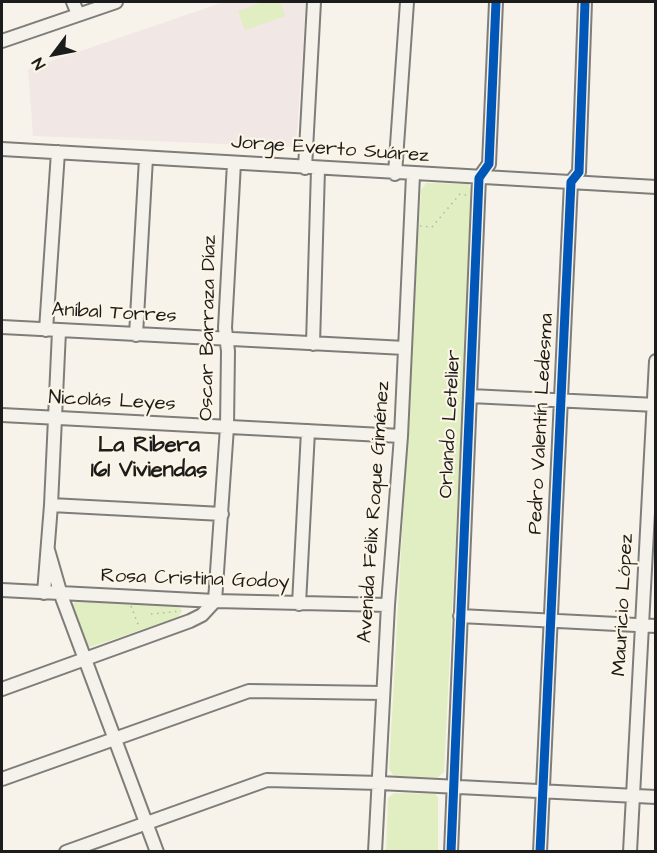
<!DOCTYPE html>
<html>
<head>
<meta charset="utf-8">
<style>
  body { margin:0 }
  #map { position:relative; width:657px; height:853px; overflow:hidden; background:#f7f3ea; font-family:"Architects Daughter",sans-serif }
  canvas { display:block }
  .frame { position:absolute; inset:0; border:3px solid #1c1c1c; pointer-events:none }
  .north { position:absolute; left:24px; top:24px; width:60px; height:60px; -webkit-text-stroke:4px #fcf5e5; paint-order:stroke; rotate:238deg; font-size:16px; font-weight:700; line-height:24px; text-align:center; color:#1c1c1c }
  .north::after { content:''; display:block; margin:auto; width:21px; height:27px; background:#1c1c1c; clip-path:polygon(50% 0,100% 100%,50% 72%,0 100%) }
</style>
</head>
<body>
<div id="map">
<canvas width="657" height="853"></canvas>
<div class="frame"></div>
<div class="north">N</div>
</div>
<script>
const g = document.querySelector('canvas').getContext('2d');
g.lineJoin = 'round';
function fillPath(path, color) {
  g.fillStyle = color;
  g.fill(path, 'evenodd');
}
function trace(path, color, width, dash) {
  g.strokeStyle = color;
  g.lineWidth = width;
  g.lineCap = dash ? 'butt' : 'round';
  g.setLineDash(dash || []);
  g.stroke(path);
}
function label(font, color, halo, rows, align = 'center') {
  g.font = font + ' "Architects Daughter",sans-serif';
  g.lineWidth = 4.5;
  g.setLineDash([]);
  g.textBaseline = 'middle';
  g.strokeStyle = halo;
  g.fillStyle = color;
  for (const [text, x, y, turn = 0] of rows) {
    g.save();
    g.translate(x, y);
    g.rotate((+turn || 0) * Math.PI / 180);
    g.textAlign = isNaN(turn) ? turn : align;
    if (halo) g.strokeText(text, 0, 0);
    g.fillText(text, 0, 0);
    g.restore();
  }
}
fillPath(new Path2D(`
  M 224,2 L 306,2 L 296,147 L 33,136 L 28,69 Z`), '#f1e7e4');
fillPath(new Path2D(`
  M 263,2 L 280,2 L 285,16 L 245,30 L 238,11 Z
  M 426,183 L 468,184 L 473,194 L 444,772 L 437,778 L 394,776 L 389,769 L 421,190 Z
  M 78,599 L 178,605 L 182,611 L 178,617 L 91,647 L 87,645 L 72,605 Z
  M 394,793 L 435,794 L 438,797 L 438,851 L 386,851 L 388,798 Z`), '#e0eec1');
const minor = new Path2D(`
  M 73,2 L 78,14
  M 2,41 L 116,2
  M 2,149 L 656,187
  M 305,168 L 314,2
  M 395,174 L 407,2
  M 2,327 L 405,348
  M 46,330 L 58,152
  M 136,335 L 146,158
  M 313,344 L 318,169
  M 470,396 L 656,405
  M 2,415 L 401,436
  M 51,505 L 222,514
  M 48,550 L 61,595 L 157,852
  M 2,590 L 215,601 L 388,605
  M 44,593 L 51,505 L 59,331
  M 299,604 L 308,431
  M 460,616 L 656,626
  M 2,689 L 190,621 L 202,615 L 215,601 L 227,427 L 228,351 L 225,328 L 234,163
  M 2,779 L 249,691 L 383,693
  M 66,852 L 267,780 L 380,783 L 656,797
  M 375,852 L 388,605 L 401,436 L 413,175
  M 451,852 L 479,178 L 489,164 L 496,2
  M 540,852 L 571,182 L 579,172 L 585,2
  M 630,852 L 656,361`);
trace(minor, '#7f7d79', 16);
trace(new Path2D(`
  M 420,226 L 432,227 L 460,194 L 466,195
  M 131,606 L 139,627
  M 151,614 L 181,611`), '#b6b4af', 1.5, [1.5, 4.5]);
trace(minor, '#f5f2ec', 12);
trace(new Path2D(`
  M 451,852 L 479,178 L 489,164 L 496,2
  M 540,852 L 571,182 L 579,172 L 585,2`), '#0057b8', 9);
label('20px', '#1c1c1c', '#fcf5e5', [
  ["Jorge Everto Suárez",330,150,4],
  ["Aníbal Torres",114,314,3],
  ["Oscar Barraza Díaz",209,328,-89],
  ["Nicolás Leyes",112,402,3],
  ["Orlando Letelier",451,424,-87],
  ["Pedro Valentín Ledesma",542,424,-87],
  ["Avenida Félix Roque Giménez",375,512,-86],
  ["Rosa Cristina Godoy",195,580,2],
  ["Mauricio López",624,605,-87]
]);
label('bold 22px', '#1c1c1c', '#fcf5e5', [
  ["La Ribera",149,446],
  ["161 Viviendas",149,471]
]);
</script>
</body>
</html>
